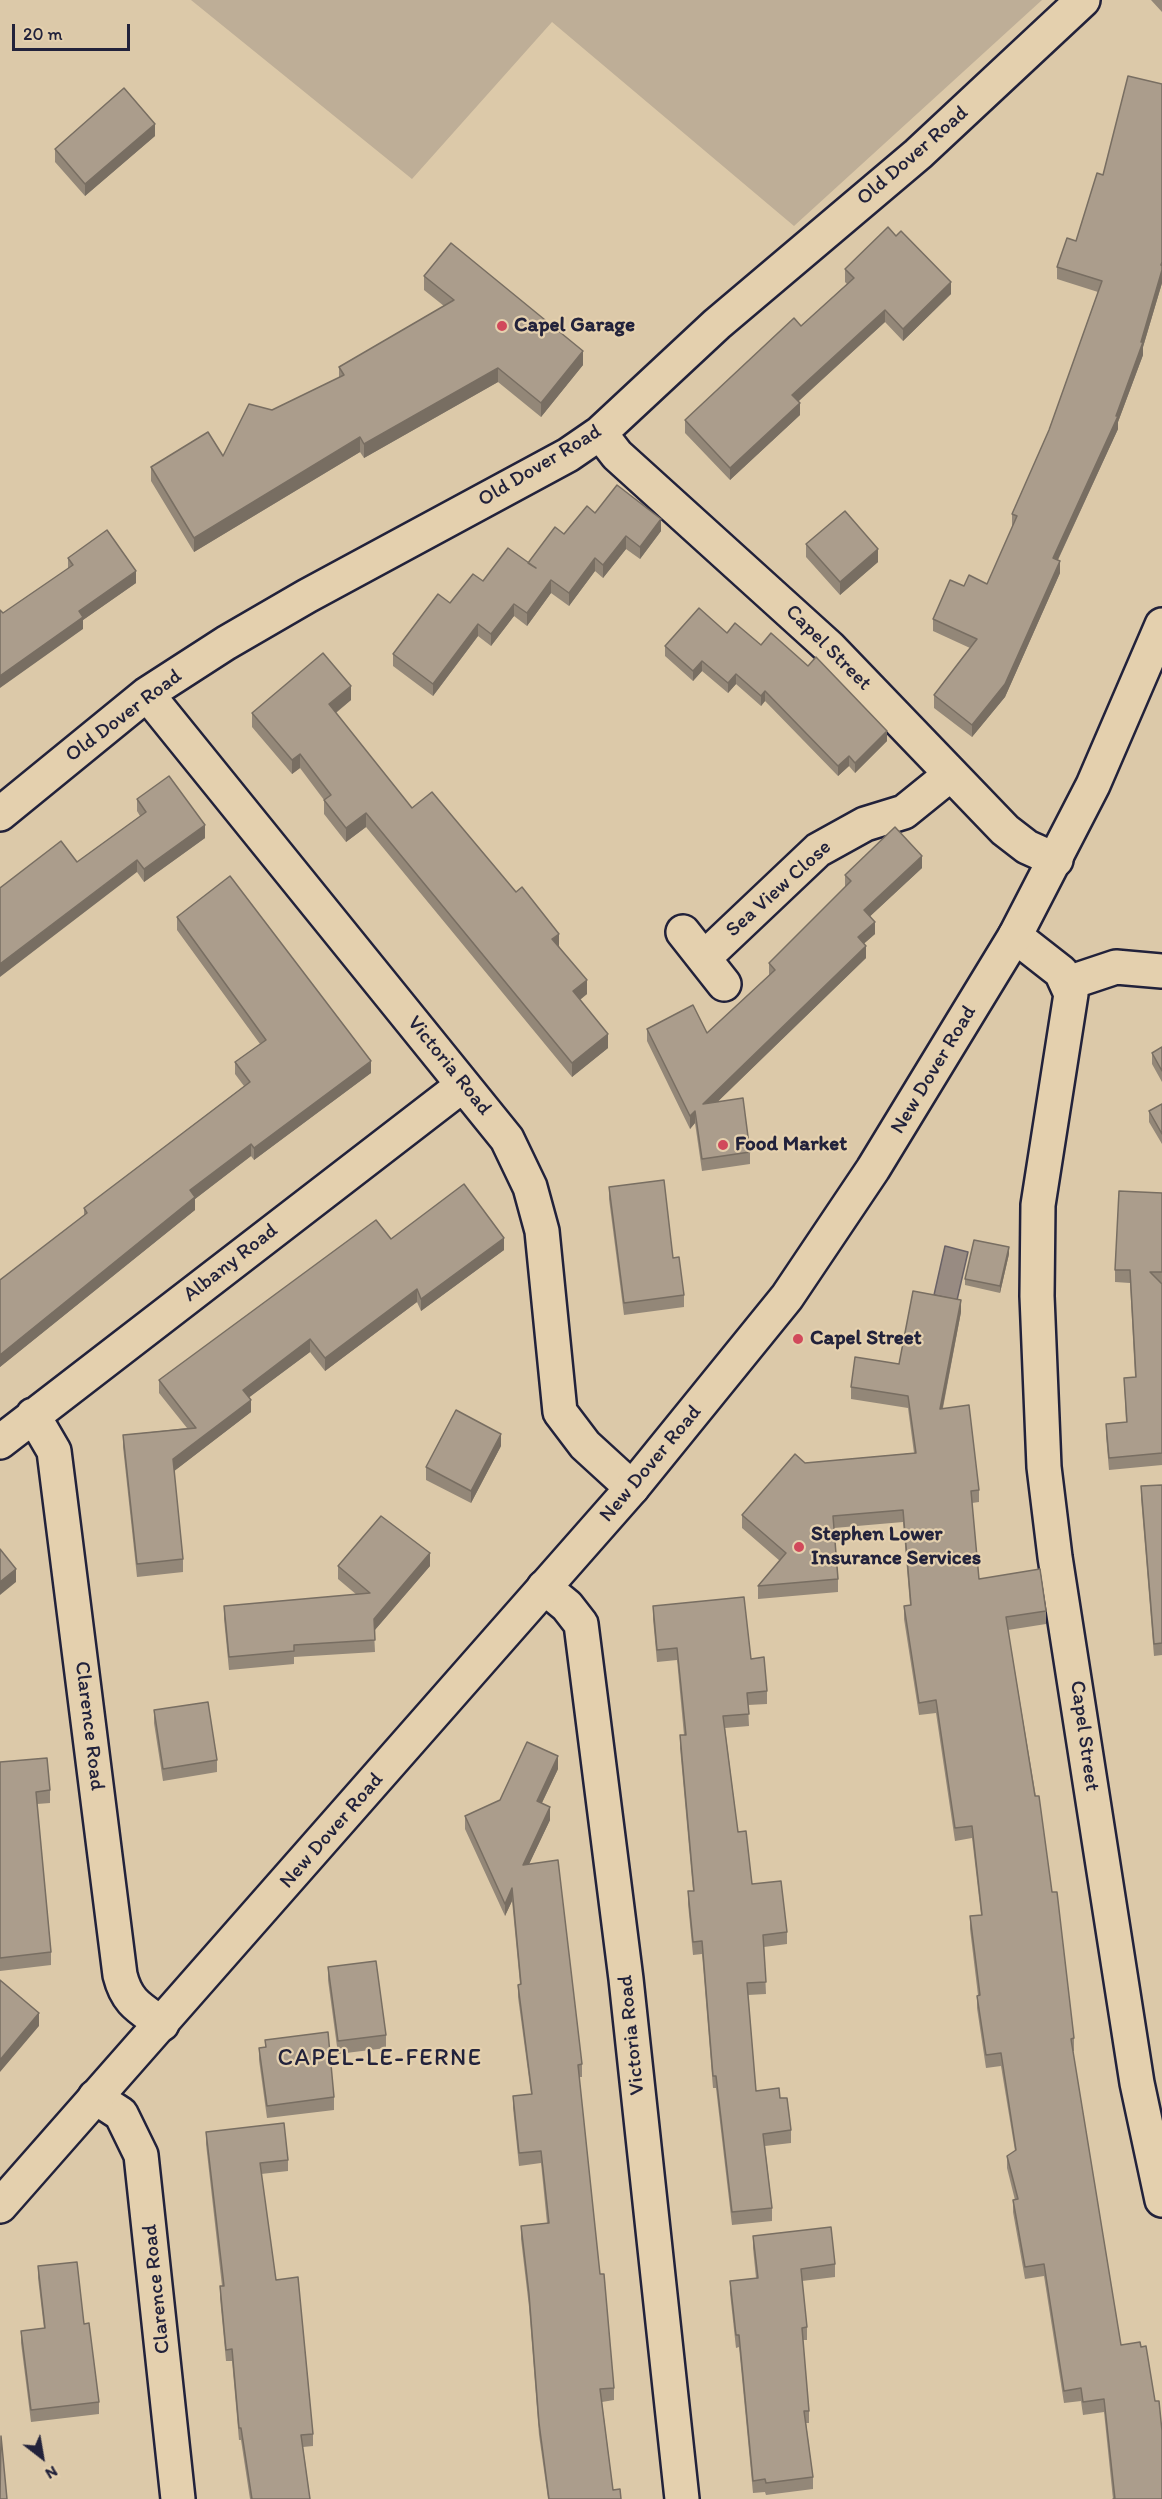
<!DOCTYPE html>
<html>
<head>
<meta charset="utf-8">
<style>
  body { margin:0 }
  #map { position:relative; width:1162px; height:2499px; overflow:hidden; background:#dcc9a9; font-family:Itim,sans-serif }
  canvas { display:block }
  .north { position:absolute; left:12px; top:2427px; width:60px; height:60px; -webkit-text-stroke:4px #e4d0ae; paint-order:stroke; rotate:149deg; font-size:16px; font-weight:700; line-height:24px; text-align:center; color:#22223b }
  .north::after { content:''; display:block; margin:auto; width:21px; height:27px; background:#22223b; clip-path:polygon(50% 0,100% 100%,50% 72%,0 100%) }
  .scale { position:absolute; left:12px; top:24px; width:118px; height:27px; box-sizing:border-box; border:3px solid #22223b; border-top:0; padding-left:8px; font-size:18px; line-height:21px; white-space:nowrap; color:#22223b; -webkit-text-stroke:4px #e4d0ae; paint-order:stroke }
</style>
</head>
<body>
<div id="map">
<canvas width="1162" height="2499"></canvas>
<div class="north">N</div>
<div class="scale">20 m</div>
</div>
<script>
const g = document.querySelector('canvas').getContext('2d');
g.lineJoin = 'round';
function fillPath(path, color) {
  g.fillStyle = color;
  g.fill(path, 'evenodd');
}
function trace(path, color, width, dash) {
  g.strokeStyle = color;
  g.lineWidth = width;
  g.lineCap = dash ? 'butt' : 'round';
  g.setLineDash(dash || []);
  g.stroke(path);
}
function label(font, color, halo, rows, align = 'center') {
  g.font = font + ' Itim,sans-serif';
  g.lineWidth = 4.5;
  g.setLineDash([]);
  g.textBaseline = 'middle';
  g.strokeStyle = halo;
  g.fillStyle = color;
  for (const [text, x, y, turn = 0] of rows) {
    g.save();
    g.translate(x, y);
    g.rotate((+turn || 0) * Math.PI / 180);
    g.textAlign = isNaN(turn) ? turn : align;
    if (halo) g.strokeText(text, 0, 0);
    g.fillText(text, 0, 0);
    g.restore();
  }
}
fillPath(new Path2D(`
  M 191,0 L 1042,0 L 794,226 L 552,22 L 412,179 Z`), '#beae97');
const water = new Path2D(`
  M 945,1246 L 968,1252 L 957,1300 L 934,1295 Z`);
fillPath(water, '#988b82');
trace(water, '#696166', 1.5);
const street = new Path2D(`
  M 600,433 L 617,455 L 829,647 L 1005,830 L 1027,847 L 1056,860
  M 147,694 L 507,1139 L 530,1187 L 542,1231 L 560,1412 L 585,1445 L 632,1488
  M 0,814 L 147,694 L 226,643 L 307,596 L 568,455 L 600,433 L 717,324 L 918,154 L 1083,0
  M 683,932 L 724,984
  M 1015,936 L 1061,972 L 1071,994 L 1038,1205 L 1037,1296 L 1044,1467 L 1055,1557 L 1137,2083 L 1162,2200
  M 704,958 L 818,850 L 865,824 L 904,812 L 951,774
  M 1068,983 L 1116,967 L 1162,971
  M 33,1415 L 54,1451 L 120,1975 C 127,2003 140,2008 162,2024
  M 0,1442 L 463,1085
  M 544,1587 L 567,1606 L 581,1624 L 626,1979 L 682,2499
  M 95,2097 L 121,2114 L 141,2155 L 178,2499`);
const secondary = new Path2D(`
  M 0,2206 L 632,1488 L 787,1297 L 873,1169 L 1015,936 L 1093,785 L 1162,625`);
trace(street, '#22223b', 38);
trace(secondary, '#22223b', 38);
trace(street, '#e4d0ae', 33);
trace(secondary, '#e4d0ae', 33);
fillPath(new Path2D(`
  M 1151,0 L 1162,0 L 1162,12 Z
  M 1162,84 L 1162,283 L 1143,347 L 1143,355 L 1118,422 L 1118,429 L 1058,560 L 1060,573 L 1005,697 L 972,737 L 934,708 L 934,695 L 970,648 L 933,631 L 933,619 L 964,586 L 987,584 L 1013,527 L 1012,526 L 1012,514 L 1049,430 L 1098,292 L 1057,279 L 1057,267 L 1076,241 L 1103,175 Z
  M 155,136 L 85,196 L 55,162 L 55,149 Z
  M 845,269 L 951,294 L 903,341 L 885,322 L 799,401 L 800,415 L 730,480 L 685,433 L 685,420 L 801,326 L 847,284 L 845,282 Z
  M 424,276 L 583,365 L 541,417 L 498,382 L 364,458 L 360,452 L 194,552 L 151,481 L 151,467 L 223,456 L 272,410 L 339,378 L 339,367 L 444,306 L 424,290 Z
  M 595,513 L 661,531 L 640,559 L 626,549 L 603,578 L 595,571 L 569,606 L 551,593 L 527,626 L 514,616 L 491,646 L 478,636 L 433,696 L 393,666 L 393,654 L 450,603 L 483,581 L 528,563 L 564,534 Z
  M 806,544 L 878,562 L 840,595 L 806,557 Z
  M 68,558 L 136,583 L 83,620 L 83,629 L 3,613 L 68,569 Z
  M 727,633 L 761,645 L 887,741 L 855,773 L 849,766 L 838,776 L 765,701 L 761,706 L 736,684 L 728,693 L 702,671 L 693,681 L 665,656 L 665,646 Z
  M 351,700 L 336,713 L 412,808 L 559,946 L 587,994 L 580,1000 L 608,1048 L 572,1077 L 366,827 L 346,842 L 324,814 L 324,800 L 300,768 L 292,774 L 252,727 L 252,713 Z
  M 137,799 L 205,838 L 144,882 L 137,872 L 77,862 L 140,816 L 137,811 Z
  M 922,868 L 870,916 L 875,934 L 864,943 L 866,958 L 717,1102 L 750,1152 L 750,1164 L 702,1171 L 695,1123 L 690,1129 L 647,1041 L 647,1029 L 707,1033 L 769,975 L 769,963 L 845,887 L 845,875 Z
  M 177,917 L 371,1073 L 254,1160 L 251,1156 L 195,1199 L 195,1210 L 0,1367 L 0,1280 L 84,1216 L 84,1208 L 244,1086 L 235,1074 L 235,1062 L 260,1044 L 177,930 Z
  M 1162,1047 L 1162,1082 L 1152,1064 L 1152,1053 Z
  M 1162,1104 L 1162,1144 L 1149,1122 L 1149,1111 Z
  M 609,1187 L 684,1295 L 684,1307 L 624,1315 L 609,1199 Z
  M 1162,1193 L 1162,1465 L 1109,1470 L 1106,1436 L 1106,1424 L 1126,1423 L 1124,1378 L 1135,1377 L 1130,1283 L 1115,1282 L 1115,1270 Z
  M 391,1239 L 504,1250 L 421,1311 L 417,1302 L 325,1371 L 310,1352 L 249,1397 L 251,1412 L 174,1471 L 183,1559 L 183,1572 L 137,1577 L 123,1447 L 123,1435 L 187,1428 L 159,1393 L 159,1380 Z
  M 1009,1254 L 1000,1293 L 965,1285 L 965,1279 Z
  M 961,1312 L 943,1408 L 979,1490 L 979,1502 L 972,1503 L 979,1579 L 1046,1611 L 1046,1624 L 1008,1630 L 1052,1892 L 1074,2038 L 1074,2051 L 1073,2051 L 1121,2345 L 1141,2347 L 1155,2401 L 1162,2499 L 1113,2499 L 1104,2412 L 1083,2415 L 1081,2401 L 1064,2403 L 1044,2276 L 1025,2279 L 1013,2212 L 1013,2200 L 1015,2200 L 1007,2168 L 1007,2156 L 1015,2151 L 1001,2066 L 986,2068 L 977,2008 L 977,1996 L 978,1995 L 970,1929 L 970,1916 L 981,1915 L 972,1838 L 955,1841 L 936,1713 L 919,1715 L 904,1619 L 904,1606 L 910,1605 L 903,1522 L 834,1528 L 838,1579 L 838,1592 L 758,1599 L 758,1586 L 780,1561 L 742,1528 L 742,1515 L 805,1463 L 914,1453 L 908,1408 L 851,1399 L 851,1387 L 899,1364 Z
  M 501,1446 L 471,1503 L 426,1480 L 426,1467 Z
  M 1162,1485 L 1162,1655 L 1154,1656 L 1141,1498 L 1141,1486 Z
  M 338,1566 L 430,1566 L 374,1631 L 375,1652 L 294,1657 L 294,1664 L 229,1670 L 224,1619 L 224,1606 L 357,1595 L 338,1579 Z
  M 653,1606 L 751,1659 L 767,1691 L 767,1704 L 748,1705 L 749,1726 L 725,1728 L 738,1832 L 752,1884 L 787,1932 L 787,1944 L 764,1947 L 766,1994 L 748,1995 L 756,2091 L 780,2098 L 791,2130 L 791,2143 L 765,2146 L 772,2208 L 772,2221 L 732,2225 L 716,2088 L 713,2088 L 702,1954 L 693,1955 L 688,1904 L 688,1891 L 693,1891 L 680,1748 L 680,1735 L 684,1735 L 677,1660 L 657,1662 L 653,1619 Z
  M 154,1710 L 217,1760 L 217,1772 L 163,1781 L 154,1723 Z
  M 0,1762 L 50,1790 L 50,1803 L 37,1804 L 51,1952 L 51,1965 L 0,1971 Z
  M 558,1769 L 542,1803 L 550,1820 L 529,1864 L 582,2064 L 582,2077 L 579,2077 L 600,2274 L 614,2388 L 614,2400 L 602,2402 L 613,2490 L 621,2499 L 548,2499 L 539,2435 L 529,2307 L 521,2239 L 521,2226 L 547,2223 L 541,2163 L 519,2166 L 513,2108 L 513,2096 L 531,2094 L 518,1997 L 518,1985 L 520,1984 L 512,1901 L 505,1916 L 465,1829 L 465,1816 L 500,1800 Z
  M 328,1967 L 386,2035 L 386,2048 L 338,2054 L 328,1980 Z
  M 265,2040 L 334,2097 L 334,2110 L 267,2118 L 259,2060 L 259,2048 L 265,2047 Z
  M 206,2132 L 288,2160 L 288,2171 L 261,2174 L 276,2280 L 313,2434 L 313,2446 L 303,2447 L 310,2499 L 250,2499 L 241,2440 L 239,2440 L 232,2361 L 226,2361 L 220,2298 L 220,2286 L 222,2286 L 206,2144 Z
  M 753,2236 L 835,2264 L 835,2277 L 802,2281 L 807,2327 L 807,2340 L 803,2340 L 809,2411 L 809,2423 L 806,2423 L 813,2477 L 813,2489 L 766,2495 L 765,2492 L 753,2493 L 739,2347 L 736,2348 L 730,2293 L 730,2281 L 756,2278 L 753,2248 Z
  M 38,2266 L 99,2402 L 99,2414 L 31,2422 L 21,2343 L 21,2331 L 44,2329 L 38,2278 Z`), '#938778');
fillPath(new Path2D(`
  M 155,124 L 155,136 L 85,196 L 85,184 Z
  M 1162,262 L 1162,283 L 1143,347 L 1143,355 L 1118,422 L 1118,429 L 1053,570 L 1053,558 L 1141,342 Z
  M 951,282 L 951,294 L 903,341 L 903,329 Z
  M 885,310 L 885,322 L 792,407 L 792,395 Z
  M 583,351 L 583,365 L 541,417 L 541,403 Z
  M 498,368 L 498,382 L 364,458 L 364,444 Z
  M 800,403 L 800,415 L 730,480 L 730,468 Z
  M 360,437 L 360,452 L 194,552 L 194,538 Z
  M 661,519 L 661,531 L 640,559 L 640,547 Z
  M 626,536 L 626,549 L 603,578 L 603,565 Z
  M 878,549 L 878,562 L 840,595 L 840,582 Z
  M 595,558 L 595,571 L 569,606 L 569,593 Z
  M 1060,561 L 1060,573 L 1005,697 L 972,737 L 972,725 Z
  M 136,571 L 136,583 L 83,620 L 83,629 L 0,688 L 0,676 L 79,611 Z
  M 551,580 L 551,593 L 527,626 L 527,613 Z
  M 514,604 L 514,616 L 491,646 L 491,634 Z
  M 478,624 L 478,636 L 433,696 L 433,684 Z
  M 702,661 L 702,671 L 693,681 L 693,671 Z
  M 736,674 L 736,684 L 728,693 L 728,683 Z
  M 351,686 L 351,700 L 329,718 L 329,704 Z
  M 765,691 L 765,701 L 761,706 L 761,696 Z
  M 887,731 L 887,741 L 855,773 L 855,763 Z
  M 300,754 L 300,768 L 292,774 L 292,760 Z
  M 849,756 L 849,766 L 838,776 L 838,766 Z
  M 366,813 L 366,827 L 346,842 L 346,828 Z
  M 205,825 L 205,838 L 144,882 L 144,869 Z
  M 922,856 L 922,868 L 864,922 L 864,910 Z
  M 137,860 L 137,872 L 0,977 L 0,964 Z
  M 875,922 L 875,934 L 858,949 L 858,937 Z
  M 559,934 L 559,948 L 552,939 Z
  M 866,946 L 866,958 L 703,1116 L 703,1104 Z
  M 587,980 L 587,994 L 573,1005 L 573,991 Z
  M 608,1034 L 608,1048 L 572,1077 L 572,1063 Z
  M 371,1061 L 371,1073 L 254,1160 L 254,1148 Z
  M 695,1111 L 695,1123 L 690,1129 L 690,1116 Z
  M 251,1144 L 251,1156 L 195,1199 L 195,1210 L 0,1367 L 0,1355 L 190,1190 Z
  M 504,1238 L 504,1250 L 421,1311 L 421,1299 Z
  M 1009,1247 L 1009,1254 L 1000,1293 L 1000,1286 Z
  M 417,1289 L 417,1302 L 325,1371 L 325,1358 Z
  M 961,1300 L 961,1312 L 940,1421 L 940,1409 Z
  M 310,1339 L 310,1352 L 243,1402 L 243,1390 Z
  M 251,1400 L 251,1412 L 173,1472 L 173,1459 Z
  M 501,1434 L 501,1446 L 471,1503 L 471,1491 Z
  M 430,1553 L 430,1566 L 374,1631 L 374,1619 Z
  M 16,1569 L 16,1582 L 0,1595 L 0,1582 Z
  M 558,1756 L 558,1769 L 537,1813 L 537,1801 Z
  M 550,1807 L 550,1820 L 523,1877 L 523,1865 Z
  M 512,1888 L 512,1901 L 505,1916 L 505,1904 Z
  M 39,2013 L 39,2026 L 0,2072 L 0,2060 Z`), '#786e62');
const building = new Path2D(`
  M 1128,76 L 1162,84 L 1162,262 L 1161,265 L 1162,266 L 1162,270 L 1141,342 L 1143,342 L 1116,416 L 1118,416 L 1053,558 L 1060,561 L 1005,684 L 972,725 L 934,695 L 977,639 L 933,619 L 950,580 L 964,586 L 969,575 L 987,584 L 1017,516 L 1012,514 L 1049,430 L 1102,281 L 1057,267 L 1067,238 L 1076,241 L 1097,173 L 1103,175 Z
  M 124,88 L 155,124 L 85,184 L 55,149 Z
  M 888,227 L 896,236 L 901,231 L 951,282 L 903,329 L 885,310 L 792,395 L 800,403 L 730,468 L 685,420 L 794,318 L 801,326 L 854,278 L 845,269 Z
  M 451,243 L 583,351 L 541,403 L 498,368 L 364,444 L 360,437 L 194,538 L 151,467 L 208,432 L 223,456 L 249,404 L 272,410 L 344,375 L 339,367 L 454,300 L 424,276 Z
  M 617,485 L 661,519 L 640,547 L 626,536 L 603,565 L 595,558 L 569,593 L 551,580 L 527,613 L 514,604 L 491,634 L 478,624 L 433,684 L 393,654 L 438,594 L 450,603 L 473,574 L 483,581 L 508,548 L 536,568 L 528,563 L 555,527 L 564,534 L 587,506 L 595,513 Z
  M 845,511 L 878,549 L 840,582 L 806,544 Z
  M 107,530 L 136,571 L 79,611 L 83,617 L 0,676 L 0,610 L 3,613 L 73,565 L 68,558 Z
  M 699,608 L 727,633 L 735,623 L 761,645 L 771,633 L 808,666 L 816,657 L 887,731 L 855,763 L 849,756 L 838,766 L 765,691 L 761,696 L 736,674 L 728,683 L 702,661 L 693,671 L 665,646 Z
  M 323,653 L 351,686 L 329,704 L 412,808 L 432,792 L 516,892 L 522,887 L 559,934 L 552,939 L 587,980 L 573,991 L 608,1034 L 572,1063 L 366,813 L 346,828 L 324,800 L 331,795 L 300,754 L 292,760 L 252,713 Z
  M 169,776 L 205,825 L 144,869 L 137,860 L 0,964 L 0,888 L 61,841 L 77,862 L 146,812 L 137,799 Z
  M 895,827 L 922,856 L 864,910 L 875,922 L 858,937 L 866,946 L 703,1104 L 743,1098 L 750,1152 L 702,1159 L 695,1111 L 690,1116 L 647,1029 L 693,1005 L 707,1033 L 775,970 L 769,963 L 851,881 L 845,875 Z
  M 230,876 L 371,1061 L 254,1148 L 251,1144 L 190,1190 L 195,1197 L 0,1355 L 0,1280 L 87,1213 L 84,1208 L 250,1082 L 235,1062 L 266,1040 L 177,917 Z
  M 1162,1047 L 1162,1071 L 1152,1053 Z
  M 1162,1104 L 1162,1134 L 1149,1111 Z
  M 664,1180 L 673,1258 L 679,1257 L 684,1295 L 624,1303 L 609,1187 Z
  M 464,1184 L 504,1238 L 421,1299 L 417,1289 L 325,1358 L 310,1339 L 243,1390 L 251,1400 L 173,1459 L 183,1559 L 137,1564 L 123,1435 L 196,1428 L 159,1380 L 376,1220 L 391,1239 Z
  M 1119,1191 L 1162,1193 L 1162,1272 L 1150,1272 L 1162,1284 L 1162,1453 L 1109,1458 L 1106,1424 L 1127,1422 L 1124,1378 L 1136,1377 L 1130,1270 L 1115,1270 Z
  M 974,1240 L 1009,1247 L 1000,1286 L 965,1279 Z
  M 913,1291 L 961,1300 L 940,1409 L 969,1405 L 979,1490 L 971,1491 L 979,1579 L 1040,1569 L 1046,1611 L 1006,1617 L 1035,1796 L 1039,1796 L 1052,1892 L 1057,1892 L 1074,2038 L 1071,2039 L 1121,2345 L 1140,2342 L 1141,2347 L 1146,2346 L 1155,2401 L 1159,2401 L 1162,2431 L 1162,2499 L 1113,2499 L 1115,2499 L 1104,2399 L 1083,2402 L 1081,2388 L 1064,2391 L 1044,2264 L 1025,2267 L 1013,2200 L 1018,2199 L 1007,2156 L 1016,2150 L 1001,2053 L 986,2055 L 977,1996 L 980,1995 L 970,1916 L 982,1915 L 972,1826 L 955,1828 L 936,1700 L 919,1703 L 904,1606 L 911,1605 L 903,1510 L 833,1516 L 838,1579 L 758,1586 L 786,1553 L 742,1515 L 795,1454 L 805,1463 L 916,1453 L 908,1396 L 851,1387 L 855,1357 L 899,1364 Z
  M 456,1410 L 501,1434 L 471,1491 L 426,1467 Z
  M 1162,1485 L 1162,1643 L 1154,1644 L 1141,1486 Z
  M 381,1516 L 430,1553 L 374,1619 L 375,1640 L 294,1645 L 294,1651 L 229,1657 L 224,1606 L 370,1593 L 338,1566 Z
  M 0,1549 L 16,1569 L 0,1582 Z
  M 744,1597 L 751,1659 L 764,1657 L 767,1691 L 747,1693 L 749,1714 L 723,1716 L 738,1832 L 746,1831 L 752,1884 L 781,1881 L 787,1932 L 763,1935 L 766,1982 L 747,1983 L 756,2091 L 779,2088 L 780,2098 L 787,2098 L 791,2130 L 763,2134 L 772,2208 L 732,2212 L 716,2076 L 713,2076 L 702,1941 L 693,1942 L 688,1891 L 694,1891 L 680,1735 L 686,1735 L 677,1648 L 657,1650 L 653,1606 Z
  M 208,1702 L 217,1760 L 163,1769 L 154,1710 Z
  M 527,1742 L 558,1756 L 537,1801 L 550,1807 L 523,1865 L 558,1860 L 582,2064 L 578,2065 L 600,2274 L 604,2274 L 614,2388 L 600,2389 L 613,2490 L 620,2489 L 621,2499 L 549,2499 L 539,2423 L 529,2294 L 521,2226 L 549,2223 L 541,2151 L 519,2153 L 513,2096 L 532,2094 L 518,1985 L 521,1984 L 512,1888 L 505,1904 L 465,1816 L 500,1800 Z
  M 47,1758 L 50,1790 L 36,1792 L 51,1952 L 0,1958 L 0,1762 Z
  M 376,1961 L 386,2035 L 338,2041 L 328,1967 Z
  M 0,1980 L 39,2013 L 0,2060 Z
  M 328,2032 L 334,2097 L 267,2106 L 259,2048 L 266,2047 L 265,2040 Z
  M 284,2123 L 288,2160 L 260,2163 L 276,2280 L 298,2277 L 313,2434 L 301,2435 L 310,2499 L 252,2499 L 241,2428 L 239,2428 L 232,2349 L 226,2350 L 220,2286 L 224,2286 L 206,2132 Z
  M 831,2227 L 835,2264 L 801,2269 L 807,2327 L 802,2328 L 809,2411 L 804,2411 L 813,2477 L 766,2483 L 765,2479 L 753,2481 L 739,2335 L 736,2335 L 730,2281 L 758,2278 L 753,2236 Z
  M 77,2262 L 84,2324 L 89,2323 L 99,2402 L 31,2410 L 21,2331 L 45,2328 L 38,2266 Z
  M 1,2436 L 7,2499 L 0,2499 Z`);
fillPath(building, '#ab9d8c');
trace(building, '#786e62', 1.5);
for (const [x, y, r, color] of [
  [502,326,6,"#d1495b"],
  [723,1145,6,"#d1495b"],
  [798,1339,6,"#d1495b"],
  [799,1547,6,"#d1495b"]
]) {
  const dot = new Path2D();
  dot.arc(x, y, r, 0, 2 * Math.PI);
  g.fillStyle = color;
  g.fill(dot);
  trace(dot, '#e4d0ae', 2);
}
label('21px', '#22223b', '#e4d0ae', [
  ["Old Dover Road",913,156,-41],
  ["Old Dover Road",540,466,-31],
  ["Capel Street",828,648,45],
  ["Old Dover Road",124,716,-37],
  ["Sea View Close",779,889,-42],
  ["Victoria Road",449,1066,51],
  ["New Dover Road",934,1070,-59],
  ["Albany Road",231,1263,-38],
  ["New Dover Road",651,1464,-50],
  ["Clarence Road",89,1726,83],
  ["Capel Street",1084,1736,82],
  ["New Dover Road",332,1831,-49],
  ["Victoria Road",632,2035,-96],
  ["Clarence Road",157,2289,-96]
]);
label('bold 21px', '#22223b', '#e4d0ae', [
  ["Capel Garage",514,326],
  ["Food Market",735,1145],
  ["Capel Street",810,1339],
  ["Stephen Lower",811,1535],
  ["Insurance Services",811,1559]
], 'left');
g.letterSpacing = '1.5px';
label('24px', '#22223b', '#e4d0ae', [
  ["CAPEL-LE-FERNE",380,2059]
]);
g.letterSpacing = '0px';
</script>
</body>
</html>
